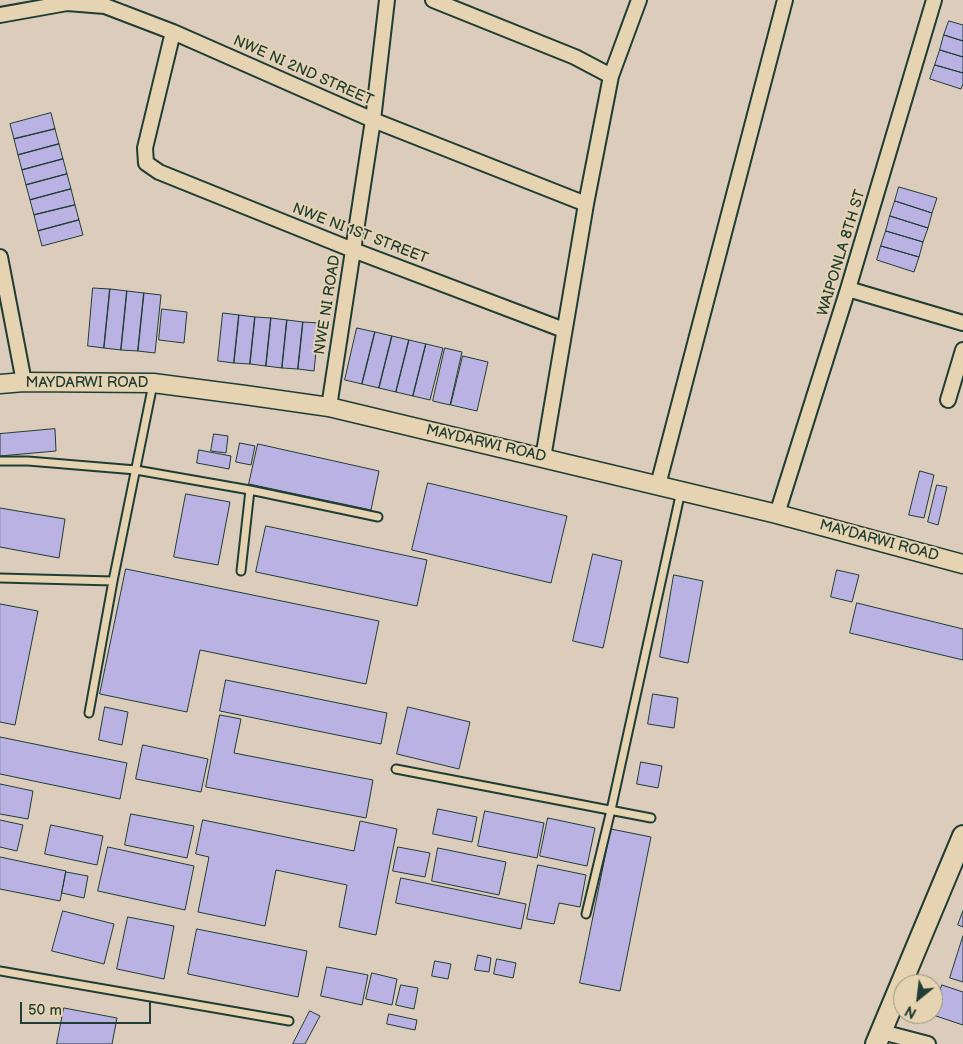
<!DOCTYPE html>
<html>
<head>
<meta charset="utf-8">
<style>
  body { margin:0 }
  #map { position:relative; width:963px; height:1044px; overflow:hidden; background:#dcccbb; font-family:"Balsamiq Sans",sans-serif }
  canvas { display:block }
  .north { position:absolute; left:893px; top:974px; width:50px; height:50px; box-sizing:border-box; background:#e5d3b1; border:1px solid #96977f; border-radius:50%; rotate:209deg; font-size:14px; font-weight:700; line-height:20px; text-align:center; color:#1f3d34 }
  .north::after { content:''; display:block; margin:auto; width:18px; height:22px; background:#1f3d34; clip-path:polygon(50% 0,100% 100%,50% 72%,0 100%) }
  .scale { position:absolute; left:20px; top:1002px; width:131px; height:22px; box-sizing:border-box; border:2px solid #1f3d34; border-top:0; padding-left:6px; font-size:15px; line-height:18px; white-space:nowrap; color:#1f3d34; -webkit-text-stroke:4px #e5d3b1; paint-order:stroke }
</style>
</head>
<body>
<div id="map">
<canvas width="963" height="1044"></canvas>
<div class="north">N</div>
<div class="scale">50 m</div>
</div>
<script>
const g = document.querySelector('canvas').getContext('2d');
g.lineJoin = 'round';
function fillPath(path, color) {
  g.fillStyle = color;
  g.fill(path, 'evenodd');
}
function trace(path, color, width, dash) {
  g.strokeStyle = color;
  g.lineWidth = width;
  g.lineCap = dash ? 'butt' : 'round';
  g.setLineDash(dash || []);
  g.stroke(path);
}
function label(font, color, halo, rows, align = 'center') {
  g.font = font + ' "Balsamiq Sans",sans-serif';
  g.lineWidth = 4;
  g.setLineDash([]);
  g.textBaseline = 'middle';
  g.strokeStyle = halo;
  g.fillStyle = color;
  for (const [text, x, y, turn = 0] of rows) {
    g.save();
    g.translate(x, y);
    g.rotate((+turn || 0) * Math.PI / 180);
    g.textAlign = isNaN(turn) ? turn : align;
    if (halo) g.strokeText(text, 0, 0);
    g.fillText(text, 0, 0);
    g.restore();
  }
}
const building = new Path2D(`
  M 949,21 L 963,25 L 963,41 L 944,35 Z
  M 944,35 L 963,41 L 963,57 L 940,50 Z
  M 940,50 L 963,57 L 963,73 L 935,65 Z
  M 935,65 L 963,73 L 963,84 L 961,89 L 930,79 Z
  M 51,113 L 55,129 L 14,139 L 10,124 Z
  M 55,129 L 59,144 L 18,155 L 14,139 Z
  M 59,144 L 63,159 L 22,170 L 18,155 Z
  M 63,159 L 67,174 L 26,185 L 22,170 Z
  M 67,174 L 71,189 L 30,200 L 26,185 Z
  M 899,187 L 937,198 L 932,213 L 895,201 Z
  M 71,189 L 75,205 L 34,215 L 30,200 Z
  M 895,201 L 932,213 L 928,228 L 890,216 Z
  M 75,205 L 79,220 L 38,231 L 34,215 Z
  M 890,216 L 928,228 L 923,242 L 886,231 Z
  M 79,220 L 83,235 L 42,246 L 38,231 Z
  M 886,231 L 923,242 L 919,257 L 881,246 Z
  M 881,246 L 919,257 L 914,272 L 877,260 Z
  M 93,288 L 110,289 L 104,348 L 88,346 Z
  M 110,289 L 127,291 L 121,350 L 104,348 Z
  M 127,291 L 144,293 L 138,351 L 121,350 Z
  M 144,293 L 161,295 L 155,353 L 138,351 Z
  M 162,309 L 187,312 L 184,343 L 159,340 Z
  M 223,313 L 239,315 L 234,363 L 218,361 Z
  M 239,315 L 255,317 L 250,364 L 234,363 Z
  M 255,317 L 271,318 L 266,366 L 250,364 Z
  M 271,318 L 287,320 L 282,368 L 266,366 Z
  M 287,320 L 303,322 L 298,369 L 282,368 Z
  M 303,322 L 319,323 L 314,371 L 298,369 Z
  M 357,328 L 375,332 L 362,384 L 345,380 Z
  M 375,332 L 392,336 L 379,388 L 362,384 Z
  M 392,336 L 409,340 L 396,392 L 379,388 Z
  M 409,340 L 426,344 L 413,396 L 396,392 Z
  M 426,344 L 443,348 L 430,400 L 413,396 Z
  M 445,348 L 462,352 L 450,405 L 433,401 Z
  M 463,356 L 488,362 L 477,411 L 451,405 Z
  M 55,429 L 56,451 L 0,456 L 0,434 Z
  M 214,434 L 228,436 L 226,453 L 211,451 Z
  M 240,443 L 255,446 L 251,465 L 236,462 Z
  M 258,444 L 379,471 L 371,510 L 249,484 Z
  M 199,450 L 231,456 L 229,469 L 197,463 Z
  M 920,471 L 934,475 L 924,518 L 909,515 Z
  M 428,483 L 567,516 L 551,583 L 412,550 Z
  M 937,485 L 947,487 L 938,525 L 928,522 Z
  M 186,494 L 230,502 L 218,565 L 174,557 Z
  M 0,508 L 65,519 L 59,558 L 0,547 Z
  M 266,526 L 427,560 L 417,606 L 256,572 Z
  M 593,554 L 622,561 L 603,648 L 573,641 Z
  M 126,569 L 379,621 L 366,684 L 200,650 L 187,712 L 100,694 Z
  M 837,570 L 859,575 L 852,602 L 831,597 Z
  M 674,575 L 703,581 L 688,663 L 660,657 Z
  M 857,603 L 963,629 L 963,660 L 850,633 Z
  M 0,604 L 38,611 L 15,725 L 0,722 Z
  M 226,680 L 387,713 L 381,744 L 220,711 Z
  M 653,694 L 678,698 L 674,728 L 648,724 Z
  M 105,707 L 128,712 L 122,745 L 99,740 Z
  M 408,707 L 470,722 L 459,769 L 397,754 Z
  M 220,715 L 241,719 L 234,753 L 373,780 L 366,818 L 206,787 Z
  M 0,737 L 127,763 L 120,799 L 0,774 Z
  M 143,745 L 208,759 L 201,792 L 136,779 Z
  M 641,762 L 662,766 L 658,788 L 637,784 Z
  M 0,784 L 33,791 L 28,819 L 0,814 Z
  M 438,809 L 477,817 L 472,842 L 433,834 Z
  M 485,811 L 544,823 L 537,858 L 478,846 Z
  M 131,814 L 194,826 L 187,858 L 125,845 Z
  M 548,818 L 595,828 L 587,866 L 540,856 Z
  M 0,820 L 23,825 L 17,851 L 0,847 Z
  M 203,820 L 354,851 L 360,821 L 397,829 L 376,935 L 339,927 L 347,885 L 276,870 L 265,926 L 198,912 L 209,857 L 196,854 Z
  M 51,825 L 103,836 L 97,865 L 45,854 Z
  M 611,829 L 651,837 L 620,991 L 580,983 Z
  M 108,847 L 194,866 L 185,910 L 98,891 Z
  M 398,847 L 430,853 L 425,877 L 393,871 Z
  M 438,848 L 506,862 L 499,895 L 432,881 Z
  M 0,857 L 66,871 L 60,901 L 0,889 Z
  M 538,865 L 586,875 L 580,907 L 559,903 L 554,924 L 527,919 Z
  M 66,872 L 88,876 L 84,898 L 62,893 Z
  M 401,878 L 526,904 L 521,929 L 396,903 Z
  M 63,911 L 114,924 L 104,964 L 52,951 Z
  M 963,911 L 963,927 L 958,925 Z
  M 128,917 L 174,926 L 164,979 L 117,969 Z
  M 197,929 L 307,951 L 298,997 L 188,974 Z
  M 963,936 L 963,982 L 950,978 Z
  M 478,955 L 491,958 L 489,972 L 475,970 Z
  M 497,959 L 516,963 L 513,978 L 494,974 Z
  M 435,961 L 451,964 L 448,979 L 432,976 Z
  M 327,967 L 368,975 L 362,1005 L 321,996 Z
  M 372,973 L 397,979 L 392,1005 L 366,999 Z
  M 401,985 L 418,988 L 414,1009 L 396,1005 Z
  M 942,985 L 963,992 L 963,1025 L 933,1015 Z
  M 64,1008 L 117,1018 L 112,1044 L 57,1044 Z
  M 310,1011 L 320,1016 L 305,1044 L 293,1044 Z
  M 389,1014 L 417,1020 L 415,1030 L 387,1024 Z`);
fillPath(building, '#bab2e3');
trace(building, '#1f3d34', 1);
const service = new Path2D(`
  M 0,461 L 28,461 L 136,470 L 250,490 L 378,517
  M 241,571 L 250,490
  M 0,578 L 113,581
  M 89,713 L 113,581 L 153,384
  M 396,769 L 651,818
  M 586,914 L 611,810 L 681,491
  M 0,971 L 289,1021`);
const minor = new Path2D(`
  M 433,0 L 575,57 L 611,76
  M 0,15 L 67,3 L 105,6 L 173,32 L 373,120 L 586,204
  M 173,32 L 145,148 L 146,163 L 159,172 L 353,250 L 564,330
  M 0,257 L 24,382
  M 848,289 L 963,323
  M 948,400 L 963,350
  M 329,407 L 373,120 L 387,0
  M 543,458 L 586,204 L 611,76 L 639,0
  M 658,485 L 785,0
  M 777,514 L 848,289 L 934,0
  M 882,1032 L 928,1044`);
const tertiary = new Path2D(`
  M 0,384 L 24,382 L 153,383 L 245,395 L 329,407 L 777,514 L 963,564`);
const secondary = new Path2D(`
  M 876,1044 L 963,836`);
trace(service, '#1f3d34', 11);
trace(minor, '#1f3d34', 18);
trace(tertiary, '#1f3d34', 21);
trace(secondary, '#1f3d34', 24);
trace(service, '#e5d3b1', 7);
trace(minor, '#e5d3b1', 14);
trace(tertiary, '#e5d3b1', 18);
trace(secondary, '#e5d3b1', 20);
label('15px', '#1f3d34', '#e5d3b1', [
  ["NWE NI 2ND STREET",303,71,24],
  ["NWE NI 1ST STREET",360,234,21],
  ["WAIPONLA 8TH ST",842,253,-73],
  ["NWE NI ROAD",328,305,-81],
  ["MAYDARWI ROAD",87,383],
  ["MAYDARWI ROAD",486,444,13],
  ["MAYDARWI ROAD",879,541,15]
]);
</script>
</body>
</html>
